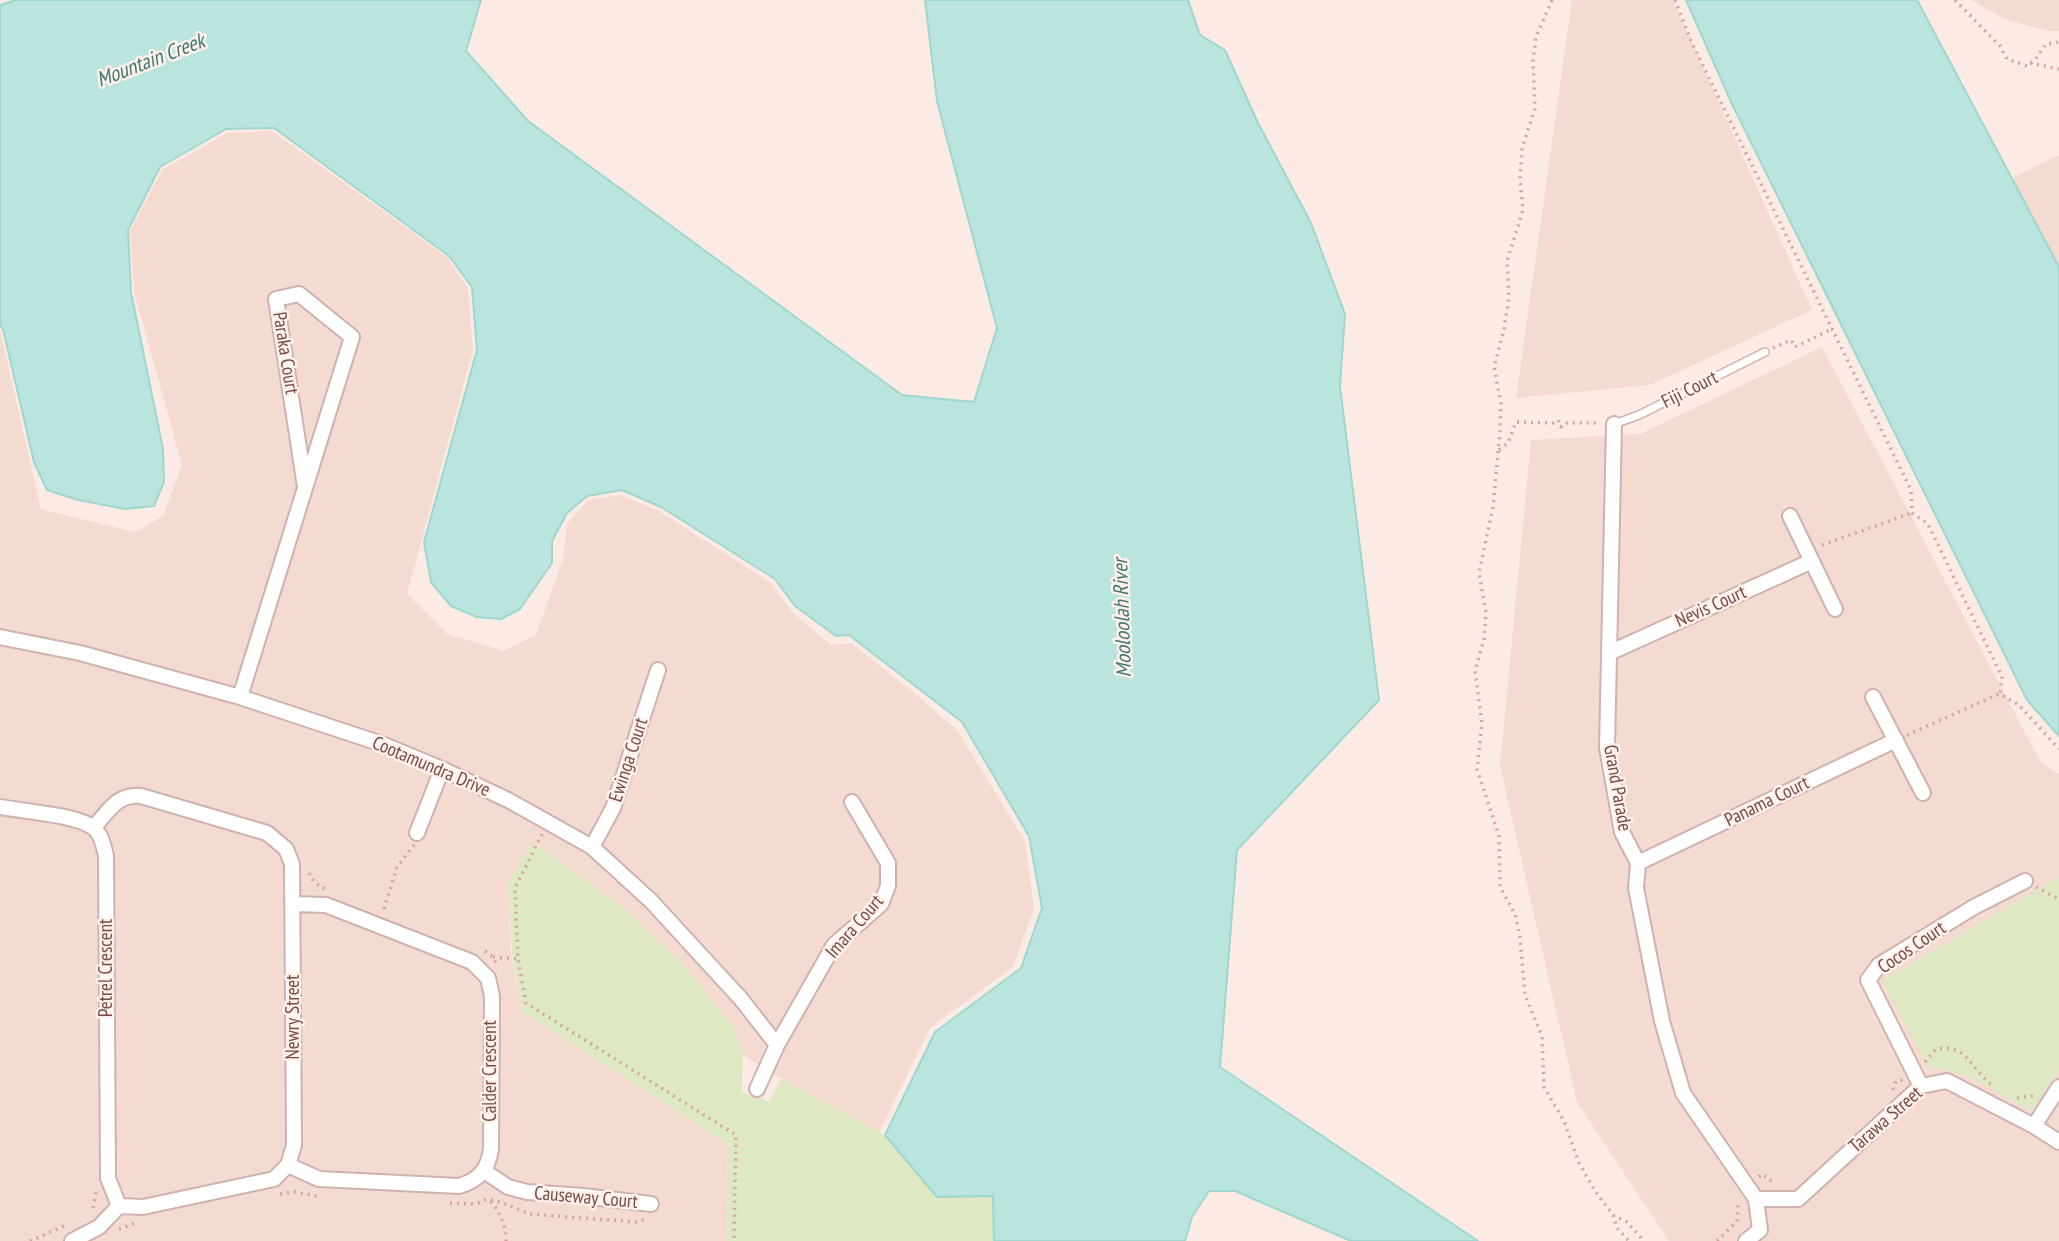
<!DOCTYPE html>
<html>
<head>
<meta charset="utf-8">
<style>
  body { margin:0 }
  canvas { display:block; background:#fcebe4 }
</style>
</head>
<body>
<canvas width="2059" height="1241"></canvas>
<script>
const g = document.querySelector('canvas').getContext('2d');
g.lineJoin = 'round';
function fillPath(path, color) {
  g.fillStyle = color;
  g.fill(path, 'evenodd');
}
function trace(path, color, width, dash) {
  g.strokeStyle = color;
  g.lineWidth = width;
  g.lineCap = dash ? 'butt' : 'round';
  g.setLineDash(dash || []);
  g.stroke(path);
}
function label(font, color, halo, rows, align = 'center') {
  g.font = font + ' "PT Sans Narrow",sans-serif';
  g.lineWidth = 5;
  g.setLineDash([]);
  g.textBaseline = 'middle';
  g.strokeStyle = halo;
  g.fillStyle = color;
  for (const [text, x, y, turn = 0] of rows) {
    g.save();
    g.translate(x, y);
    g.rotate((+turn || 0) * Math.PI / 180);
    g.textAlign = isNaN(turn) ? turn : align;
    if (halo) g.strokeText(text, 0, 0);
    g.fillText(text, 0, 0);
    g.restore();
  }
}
fillPath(new Path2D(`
  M 1572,0 L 1673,0 L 1812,310 L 1650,385 L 1516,398 Z
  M 1971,0 L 2059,0 L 2059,31 L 2049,31 L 2007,20 Z
  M 272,131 L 447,257 L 468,288 L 473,350 L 407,594 L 447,634 L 504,651 L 536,635 L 563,559 L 567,524 L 588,500 L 620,495 L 657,510 L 771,583 L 792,612 L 831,645 L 851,643 L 920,698 L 957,730 L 1025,841 L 1034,908 L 1013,967 L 930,1028 L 879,1133 L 781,1079 L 743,1055 L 733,1027 L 532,843 L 508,884 L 511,953 L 523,1012 L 728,1144 L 727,1241 L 0,1241 L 0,330 L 41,509 L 135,532 L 163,516 L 182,465 L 134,292 L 130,231 L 162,170 L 227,133 Z
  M 2059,155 L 2059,267 L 2012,178 Z
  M 1822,347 L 2040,761 L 2059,774 L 2059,1241 L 1669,1241 L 1577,1102 L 1500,766 L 1531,440 L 1640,434 Z`), '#f3dbd2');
fillPath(new Path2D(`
  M 532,842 L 621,906 L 684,966 L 733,1027 L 743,1055 L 742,1092 L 769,1102 L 781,1079 L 885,1135 L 937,1197 L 993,1195 L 994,1241 L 727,1241 L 728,1144 L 523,1012 L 512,953 L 508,884 Z
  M 2059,877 L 2059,1070 L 2031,1111 L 1971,1077 L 1928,1066 L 1882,981 Z`), '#dee9c3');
const water = new Path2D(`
  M 16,0 L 481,0 L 466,51 L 528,121 L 902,395 L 974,402 L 997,328 L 937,101 L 925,0 L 1188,0 L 1200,35 L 1225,50 L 1258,123 L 1311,223 L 1345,314 L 1340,386 L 1379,700 L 1237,850 L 1220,1067 L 1478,1241 L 1351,1241 L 1235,1191 L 1209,1191 L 1192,1217 L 1185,1241 L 994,1241 L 993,1196 L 937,1197 L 885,1135 L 935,1032 L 1021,968 L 1042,908 L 1029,836 L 962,722 L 849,635 L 836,636 L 795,606 L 775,579 L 661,507 L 622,490 L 587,496 L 567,513 L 552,541 L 552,563 L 520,609 L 501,619 L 477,617 L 451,606 L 431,582 L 424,542 L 477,350 L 472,287 L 449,256 L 274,128 L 226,129 L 160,167 L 128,230 L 131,292 L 163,449 L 164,482 L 154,506 L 125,509 L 78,500 L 47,490 L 34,462 L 3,329 L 0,326 L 0,5 Z
  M 1686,0 L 1917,0 L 2059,267 L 2059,736 L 2027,700 L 1732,104 Z`);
fillPath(water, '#b9e5de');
trace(water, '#9fd6ce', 2);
const service = new Path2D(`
  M 1614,424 L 1639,415 L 1765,352`);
const minor = new Path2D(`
  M 1614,424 L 1607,748 L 1622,832 L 1638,863 L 1636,888 L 1662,1021 L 1683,1093 L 1756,1199 L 1760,1230 L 1746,1241
  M 1790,516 L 1835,609
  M 0,637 L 80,653 L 240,697 L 382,744 L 442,769 L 508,800 L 592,847 L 651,901 L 741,999 L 777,1045
  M 1609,653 L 1812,561
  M 240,697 L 352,337 L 299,294 L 276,299 L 305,487
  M 1873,697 L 1923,793
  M 0,807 C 22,811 76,815 92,827 C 101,832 104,847 106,856 L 108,1178 L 119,1206
  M 417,833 L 442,769
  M 592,847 L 613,808 L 658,670
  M 1638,863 L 1896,740
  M 1921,1086 L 1868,980 L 1879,965 L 1974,907 L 2025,881
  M 757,1089 L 777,1045 L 834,945 L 881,904 L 888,886 L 888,863 L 852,802
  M 2034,1126 L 2059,1087
  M 288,1165 L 319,1179 L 459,1186 C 479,1180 488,1170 491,1149 L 492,996 L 488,978 L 472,962 L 326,905 L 293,904
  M 484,1171 L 508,1187 L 527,1192 L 583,1196 L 651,1204
  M 1756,1199 L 1798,1199 L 1921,1086 L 1947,1081 L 2034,1126 L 2059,1142
  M 72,1241 L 99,1227 L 119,1206 L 143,1207 L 274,1179 L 288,1165 L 294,1145 L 292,864 L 286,849 L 267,833 L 141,796 C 116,794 109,811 94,827`);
trace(service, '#cfb2ae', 10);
trace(minor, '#cfb2ae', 18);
trace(new Path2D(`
  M 1552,0 L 1536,37 L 1533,61 L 1535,109 L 1522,148 L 1520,179 L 1523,210 L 1507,261 L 1509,298 L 1504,329 L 1494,367 L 1501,404 L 1500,432 L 1493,507 L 1479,573 L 1486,613 L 1484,640 L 1475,671 L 1482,724 L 1477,769 L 1499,836 L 1500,887 L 1515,914 L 1520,937 L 1525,995 L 1542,1036 L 1544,1087 L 1564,1121 L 1579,1163 L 1595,1191 L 1613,1215 L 1617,1228 L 1629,1241
  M 1675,0 L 1692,43 L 1911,490 L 1912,513 L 1928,524 L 2002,677 L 2000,694 L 2019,705 L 2059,749
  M 1955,0 L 2000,46 L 2007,59 L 2027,66 L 2035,60 L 2046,44 L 2059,42
  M 2030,63 L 2059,69
  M 1773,348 L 1791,340 L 1795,347 L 1832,329
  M 1499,450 L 1508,443 L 1516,422 L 1553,423 L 1558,420 L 1561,427 L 1564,423 L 1599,423
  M 1822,545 L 1912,513
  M 1907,735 L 1999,694
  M 542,834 L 515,888 L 518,959 L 526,1003 L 736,1135 L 734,1241
  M 309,873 L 314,882 L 325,889
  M 2036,887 L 2059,899
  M 384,909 L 397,867 L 414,845
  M 485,951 L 493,957 L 496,963
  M 493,957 L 518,959
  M 1925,1062 L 1936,1049 C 1969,1043 1970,1071 1995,1087
  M 1893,1090 L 1896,1081 L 1903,1080
  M 2017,1098 L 2037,1095
  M 1759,1177 L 1762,1174 L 1775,1184
  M 280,1194 L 294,1192 L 317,1196
  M 491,1201 C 500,1214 506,1225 506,1241
  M 450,1203 L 476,1204 L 487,1199 L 503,1203 L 530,1214 L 636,1222 L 645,1219
  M 93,1208 L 96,1192
  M 1613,1215 L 1627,1222 L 1644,1241
  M 119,1229 L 135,1223
  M 30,1241 L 66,1225
  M 1717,1241 L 1737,1221 L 1738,1203`), '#d5a49f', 3.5, [2, 5]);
trace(service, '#fff', 7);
trace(minor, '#fff', 14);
label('19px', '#744c4a', '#fff0ea', [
  ["Paraka Court",285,353,81],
  ["Fiji Court",1690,390,-27],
  ["Nevis Court",1711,607,-24],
  ["Ewinga Court",629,760,-72],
  ["Cootamundra Drive",431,767,23],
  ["Grand Parade",1617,788,80],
  ["Panama Court",1767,802,-26],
  ["Imara Court",855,927,-49],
  ["Cocos Court",1912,948,-34],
  ["Petrel Crescent",107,968,-90],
  ["Newry Street",294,1017,-90],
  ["Calder Crescent",491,1071,-90],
  ["Tarawa Street",1886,1120,-41],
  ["Causeway Court",586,1198,5]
]);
label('italic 21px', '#3e7971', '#fff0ea', [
  ["Mountain Creek",151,61,-21],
  ["Mooloolah River",1123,618,-92]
]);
</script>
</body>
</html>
